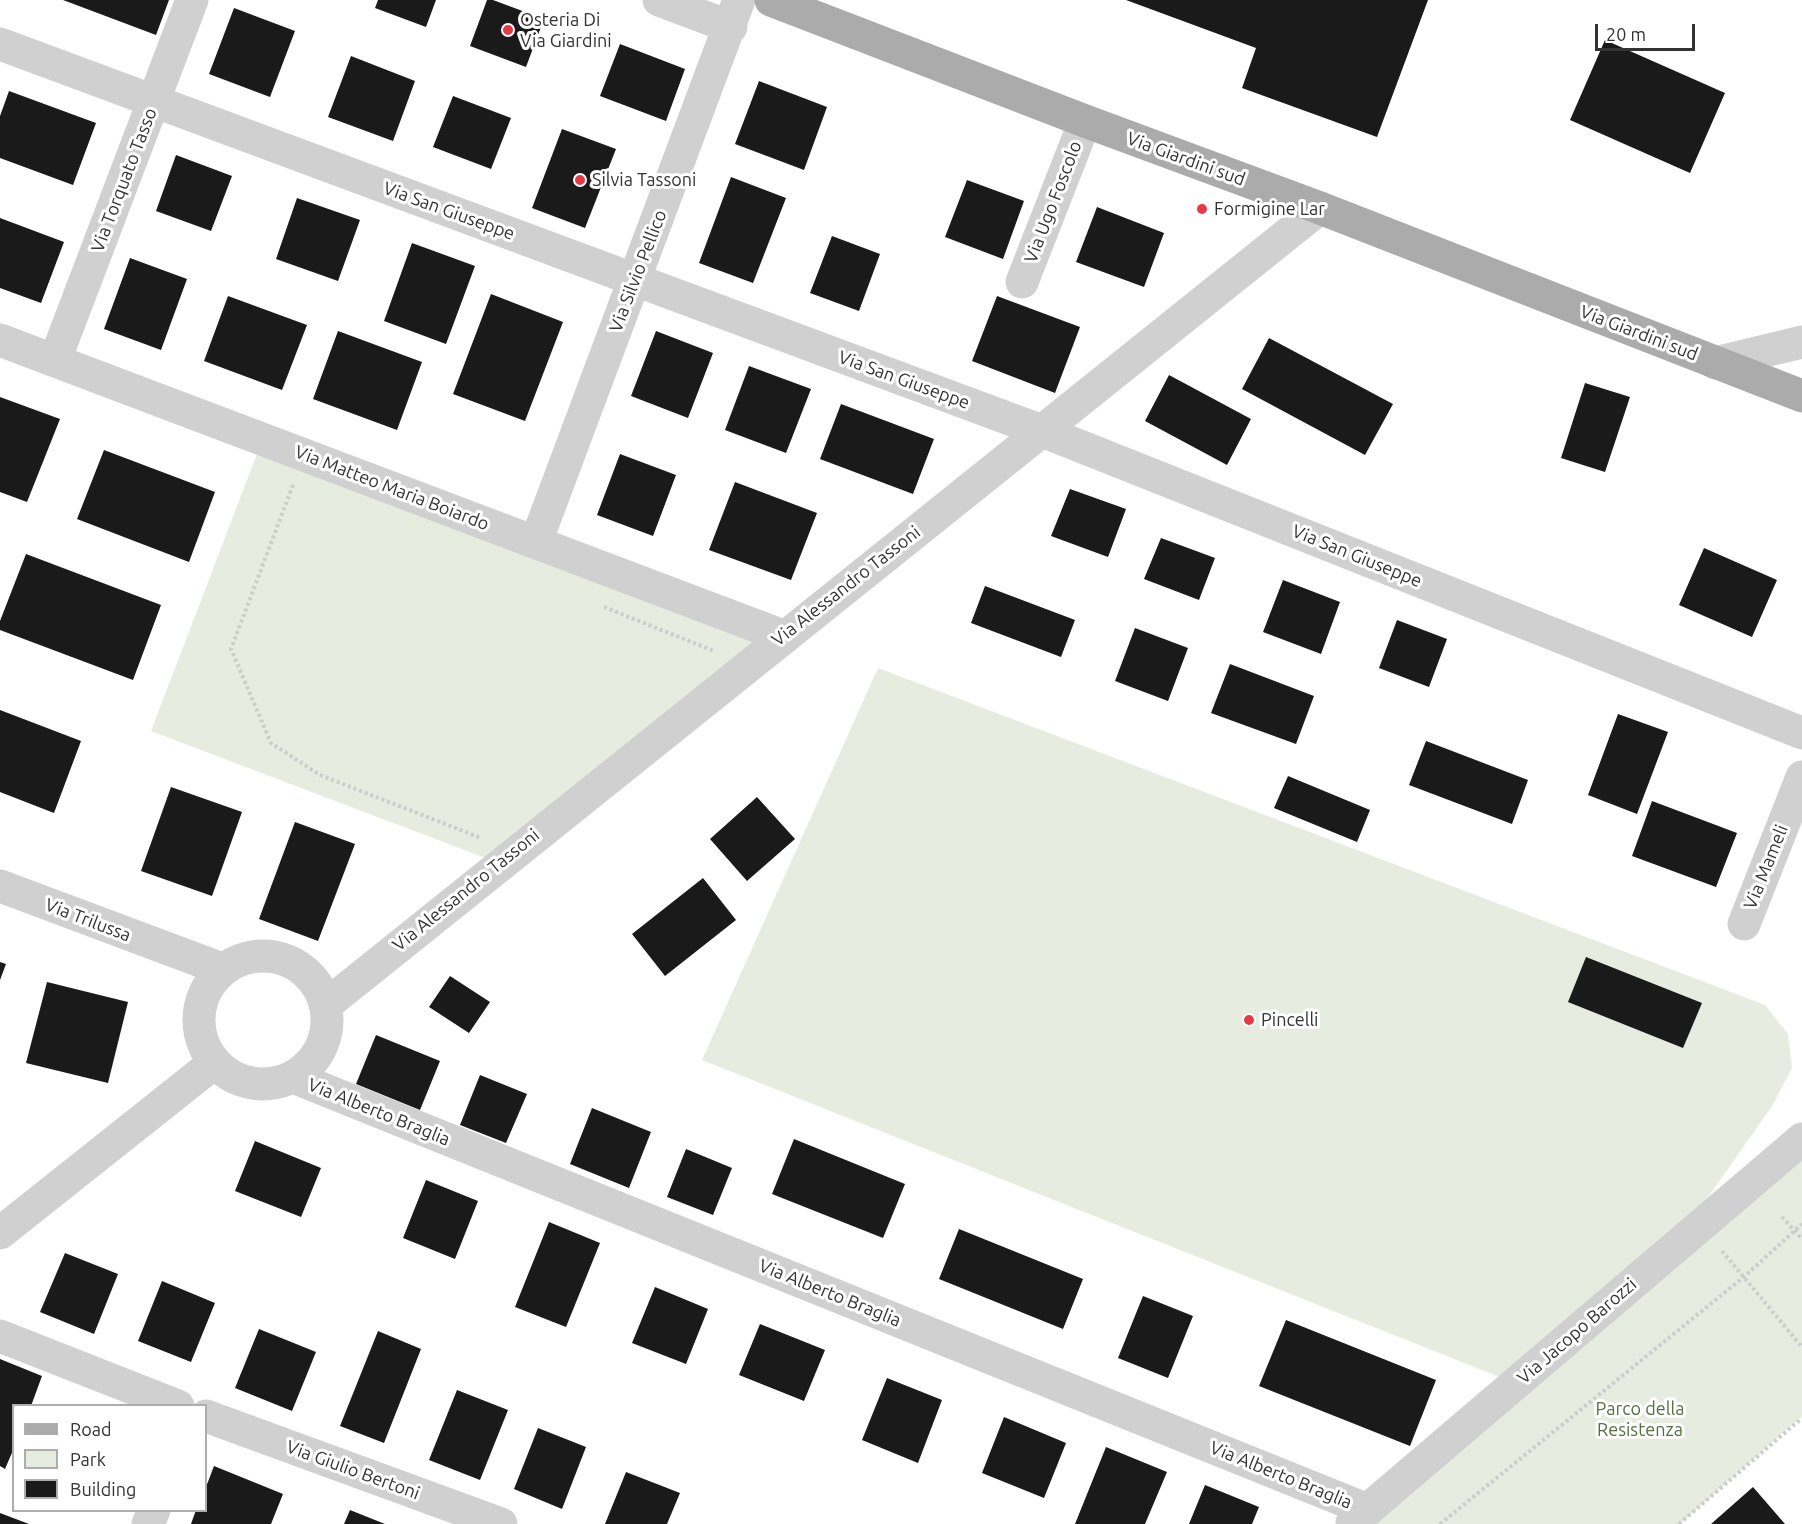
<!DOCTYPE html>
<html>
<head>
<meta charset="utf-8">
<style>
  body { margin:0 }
  #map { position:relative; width:1802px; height:1524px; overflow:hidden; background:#fff; font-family:Ubuntu,sans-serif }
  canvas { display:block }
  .legend { position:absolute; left:12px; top:1404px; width:195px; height:108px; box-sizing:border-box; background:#fff; border:2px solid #adadad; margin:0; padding:8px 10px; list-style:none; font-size:18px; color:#333 }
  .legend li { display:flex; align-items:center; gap:12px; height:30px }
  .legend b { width:30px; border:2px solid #adadad }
  .scale { position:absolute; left:1595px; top:24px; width:100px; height:27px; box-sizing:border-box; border:3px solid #333; border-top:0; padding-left:8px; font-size:18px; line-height:21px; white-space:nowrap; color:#333; -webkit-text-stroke:4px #fff; paint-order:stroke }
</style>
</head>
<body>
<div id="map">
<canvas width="1802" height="1524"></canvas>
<ul class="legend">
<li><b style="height:8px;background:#ababab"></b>Road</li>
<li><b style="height:16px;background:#e6ecdf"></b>Park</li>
<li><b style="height:16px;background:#1a1a1a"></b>Building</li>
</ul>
<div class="scale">20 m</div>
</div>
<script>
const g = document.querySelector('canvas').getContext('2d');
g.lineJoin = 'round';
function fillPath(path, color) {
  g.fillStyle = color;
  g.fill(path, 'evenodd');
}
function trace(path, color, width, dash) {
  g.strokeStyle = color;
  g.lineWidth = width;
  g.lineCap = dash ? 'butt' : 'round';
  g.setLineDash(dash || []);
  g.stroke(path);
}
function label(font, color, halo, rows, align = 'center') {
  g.font = font + ' Ubuntu,sans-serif';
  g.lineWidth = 6;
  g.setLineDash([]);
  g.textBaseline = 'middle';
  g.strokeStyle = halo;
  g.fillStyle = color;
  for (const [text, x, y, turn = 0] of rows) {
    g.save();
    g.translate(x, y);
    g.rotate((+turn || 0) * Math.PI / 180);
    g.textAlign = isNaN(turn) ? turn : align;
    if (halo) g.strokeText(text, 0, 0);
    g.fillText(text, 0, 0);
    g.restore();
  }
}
fillPath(new Path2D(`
  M 257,454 L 765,641 L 488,859 L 151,731 Z
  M 878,668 L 1765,1005 L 1788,1034 L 1792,1068 L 1772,1106 L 1702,1206 L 1507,1380 L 702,1060 Z
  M 1802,1144 L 1802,1416 L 1680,1524 L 1356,1524 Z`), '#e6ecdf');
fillPath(new Path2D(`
  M 63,0 L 169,0 L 156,35 Z
  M 378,0 L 436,0 L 426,27 L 375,8 Z
  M 487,0 L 493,0 L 544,19 L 526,67 L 470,46 Z
  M 1126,0 L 1428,0 L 1377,137 L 1242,88 L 1256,48 Z
  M 234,8 L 295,31 L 270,97 L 209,74 Z
  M 1605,40 L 1725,93 L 1690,173 L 1570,120 Z
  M 620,44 L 685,69 L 666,121 L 600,96 Z
  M 351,56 L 415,81 L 393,141 L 328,117 Z
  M 759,81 L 827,107 L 804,170 L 735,144 Z
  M 9,91 L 96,123 L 73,185 L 0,158 L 0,116 Z
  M 453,96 L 511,118 L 491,169 L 433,147 Z
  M 562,129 L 616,149 L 585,228 L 532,208 Z
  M 176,155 L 232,176 L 211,231 L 156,211 Z
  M 731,177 L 786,198 L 753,283 L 699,263 Z
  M 967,180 L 1024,201 L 1003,259 L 945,237 Z
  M 297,198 L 360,220 L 338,281 L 276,259 Z
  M 1097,207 L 1164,233 L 1144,287 L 1076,262 Z
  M 0,218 L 64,242 L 41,303 L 0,288 Z
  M 832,236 L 880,254 L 859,311 L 810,293 Z
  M 412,243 L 475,266 L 446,344 L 384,321 Z
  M 130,258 L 187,279 L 161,350 L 104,329 Z
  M 491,294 L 563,322 L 525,421 L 453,394 Z
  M 228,296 L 307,325 L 282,390 L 204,361 Z
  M 997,296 L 1080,327 L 1055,393 L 972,361 Z
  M 338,331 L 422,362 L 397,430 L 313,399 Z
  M 656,331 L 713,353 L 688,418 L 631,396 Z
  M 1269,338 L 1393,404 L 1365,455 L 1242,389 Z
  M 749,366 L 811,389 L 786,453 L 725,430 Z
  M 1169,375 L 1251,419 L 1227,465 L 1145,421 Z
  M 1585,383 L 1630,397 L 1605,472 L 1561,458 Z
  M 0,397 L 60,419 L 27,502 L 0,492 Z
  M 841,404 L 934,439 L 913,494 L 820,459 Z
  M 104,450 L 215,492 L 189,562 L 77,519 Z
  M 620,454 L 676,475 L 653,536 L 597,515 Z
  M 735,482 L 817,513 L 791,580 L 709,550 Z
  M 1070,489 L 1126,509 L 1108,557 L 1051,536 Z
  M 1161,538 L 1215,558 L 1199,600 L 1144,579 Z
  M 1704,548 L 1777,580 L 1752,637 L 1679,605 Z
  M 26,554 L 161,605 L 133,680 L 0,630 L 0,621 Z
  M 1283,580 L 1340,602 L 1321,654 L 1263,632 Z
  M 985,586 L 1075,620 L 1061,657 L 971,623 Z
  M 1397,620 L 1447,639 L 1429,687 L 1379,668 Z
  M 1135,628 L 1188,648 L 1168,701 L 1115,681 Z
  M 1230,664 L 1314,696 L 1296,744 L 1211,713 Z
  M 0,710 L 81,741 L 54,813 L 0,792 Z
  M 1618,714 L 1668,732 L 1637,814 L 1588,795 Z
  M 1426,741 L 1528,780 L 1512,824 L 1409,785 Z
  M 1288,776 L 1370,810 L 1357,842 L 1274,808 Z
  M 171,787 L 242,812 L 212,896 L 141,871 Z
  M 757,797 L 795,839 L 747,881 L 710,839 Z
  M 1652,801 L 1737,833 L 1716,887 L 1632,856 Z
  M 295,822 L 355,844 L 318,941 L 259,919 Z
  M 703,878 L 736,920 L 665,976 L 632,934 Z
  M 1586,957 L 1702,1003 L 1683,1048 L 1568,1002 Z
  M 0,962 L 6,964 L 0,980 Z
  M 450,976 L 490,1002 L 469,1033 L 429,1007 Z
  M 47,982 L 128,1002 L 108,1083 L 26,1063 Z
  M 376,1035 L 440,1061 L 420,1110 L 356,1084 Z
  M 480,1075 L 527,1094 L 506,1143 L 460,1125 Z
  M 592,1108 L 651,1132 L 629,1188 L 570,1164 Z
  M 794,1139 L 905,1184 L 883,1238 L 772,1194 Z
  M 255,1141 L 321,1168 L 301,1217 L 235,1191 Z
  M 686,1149 L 732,1168 L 713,1215 L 667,1197 Z
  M 426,1180 L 478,1201 L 455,1259 L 403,1238 Z
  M 549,1222 L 600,1243 L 566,1327 L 515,1307 Z
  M 959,1229 L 1083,1279 L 1063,1329 L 939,1279 Z
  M 65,1253 L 118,1274 L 94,1334 L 40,1312 Z
  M 162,1281 L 215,1303 L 191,1362 L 138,1341 Z
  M 655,1287 L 708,1309 L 686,1364 L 632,1343 Z
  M 1143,1296 L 1193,1316 L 1168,1378 L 1118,1358 Z
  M 1286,1320 L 1436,1380 L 1410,1446 L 1259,1386 Z
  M 760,1324 L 825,1350 L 804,1401 L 739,1375 Z
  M 259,1329 L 316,1352 L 292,1411 L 235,1388 Z
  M 378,1331 L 421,1349 L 384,1443 L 340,1426 Z
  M 0,1359 L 42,1376 L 31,1406 L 14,1406 L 14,1448 L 5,1469 L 0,1466 Z
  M 887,1378 L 942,1400 L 918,1463 L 862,1440 Z
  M 457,1390 L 508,1410 L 480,1480 L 429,1460 Z
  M 1004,1417 L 1066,1443 L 1044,1498 L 982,1473 Z
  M 538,1428 L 586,1447 L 562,1509 L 514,1489 Z
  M 1106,1447 L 1167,1472 L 1145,1524 L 1075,1524 Z
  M 214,1466 L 283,1494 L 271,1524 L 191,1524 L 196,1510 L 206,1510 L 206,1487 Z
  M 626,1472 L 680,1493 L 667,1524 L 605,1524 Z
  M 1205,1485 L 1259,1507 L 1252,1524 L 1189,1524 Z
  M 1753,1487 L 1785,1524 L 1711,1524 Z
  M 350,1510 L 385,1524 L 344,1524 Z
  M 0,1513 L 29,1524 L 0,1524 Z`), '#1a1a1a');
trace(new Path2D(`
  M 293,485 L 231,649 L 271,743 L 320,775 L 481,838
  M 604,607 L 714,651
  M 1782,1217 L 1802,1239
  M 1722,1251 L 1802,1347
  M 1440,1524 L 1745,1276 L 1802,1224
  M 1679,1524 L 1802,1418`), '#cdcdcd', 4, [3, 3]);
trace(new Path2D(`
  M 659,0 L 731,27
  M 0,44 L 1042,431 L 1802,733
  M 1022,282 L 1085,121
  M 0,340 L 783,636
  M 55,360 L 192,0
  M 1715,363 L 1802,342
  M 536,542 L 739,0
  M 0,886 L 222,969
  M 1744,924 L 1802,777
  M199 1020a64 64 0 1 1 128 0a64 64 0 1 1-128 0Z
  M 326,1005 L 1320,208
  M 293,1077 L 1368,1510
  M 0,1233 L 214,1063
  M 0,1336 L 178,1406
  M 206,1416 L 501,1524
  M 1352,1523 L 1802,1139
  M 148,1524 L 154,1510`), '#d0d0d0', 33);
trace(new Path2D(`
  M 771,0 L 1085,121 L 1320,208 L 1802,396`), '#ababab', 33);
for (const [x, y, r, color] of [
  [508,30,6,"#e63946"],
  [580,180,6,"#e63946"],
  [1202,209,6,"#e63946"],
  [1249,1020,6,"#e63946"]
]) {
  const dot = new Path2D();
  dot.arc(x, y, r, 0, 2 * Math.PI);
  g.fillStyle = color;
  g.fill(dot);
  trace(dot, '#fff', 2);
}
label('18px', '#333', '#fff', [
  ["Osteria Di",520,20],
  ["Via Giardini",520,41],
  ["Silvia Tassoni",592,180],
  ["Formigine Lar",1214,209],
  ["Pincelli",1261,1020]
], 'left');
label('18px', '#333', '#fff', [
  ["Via Giardini sud",1186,159,20],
  ["Via Torquato Tasso",124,180,-69],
  ["Via Ugo Foscolo",1053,202,-69],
  ["Via San Giuseppe",449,211,20],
  ["Via Silvio Pellico",638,271,-69],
  ["Via Giardini sud",1639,333,21],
  ["Via San Giuseppe",904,380,20],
  ["Via Matteo Maria Boiardo",392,488,21],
  ["Via San Giuseppe",1357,556,22],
  ["Via Alessandro Tassoni",846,586,-38],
  ["Via Mameli",1766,867,-68],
  ["Via Alessandro Tassoni",466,890,-39],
  ["Via Trilussa",88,920,21],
  ["Via Alberto Braglia",379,1112,22],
  ["Via Alberto Braglia",830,1293,22],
  ["Via Jacopo Barozzi",1577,1331,-41],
  ["Via Giulio Bertoni",353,1470,20],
  ["Via Alberto Braglia",1281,1475,22]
]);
label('18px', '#56703f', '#fff', [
  ["Parco della",1640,1409],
  ["Resistenza",1640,1430]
]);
</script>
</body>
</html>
